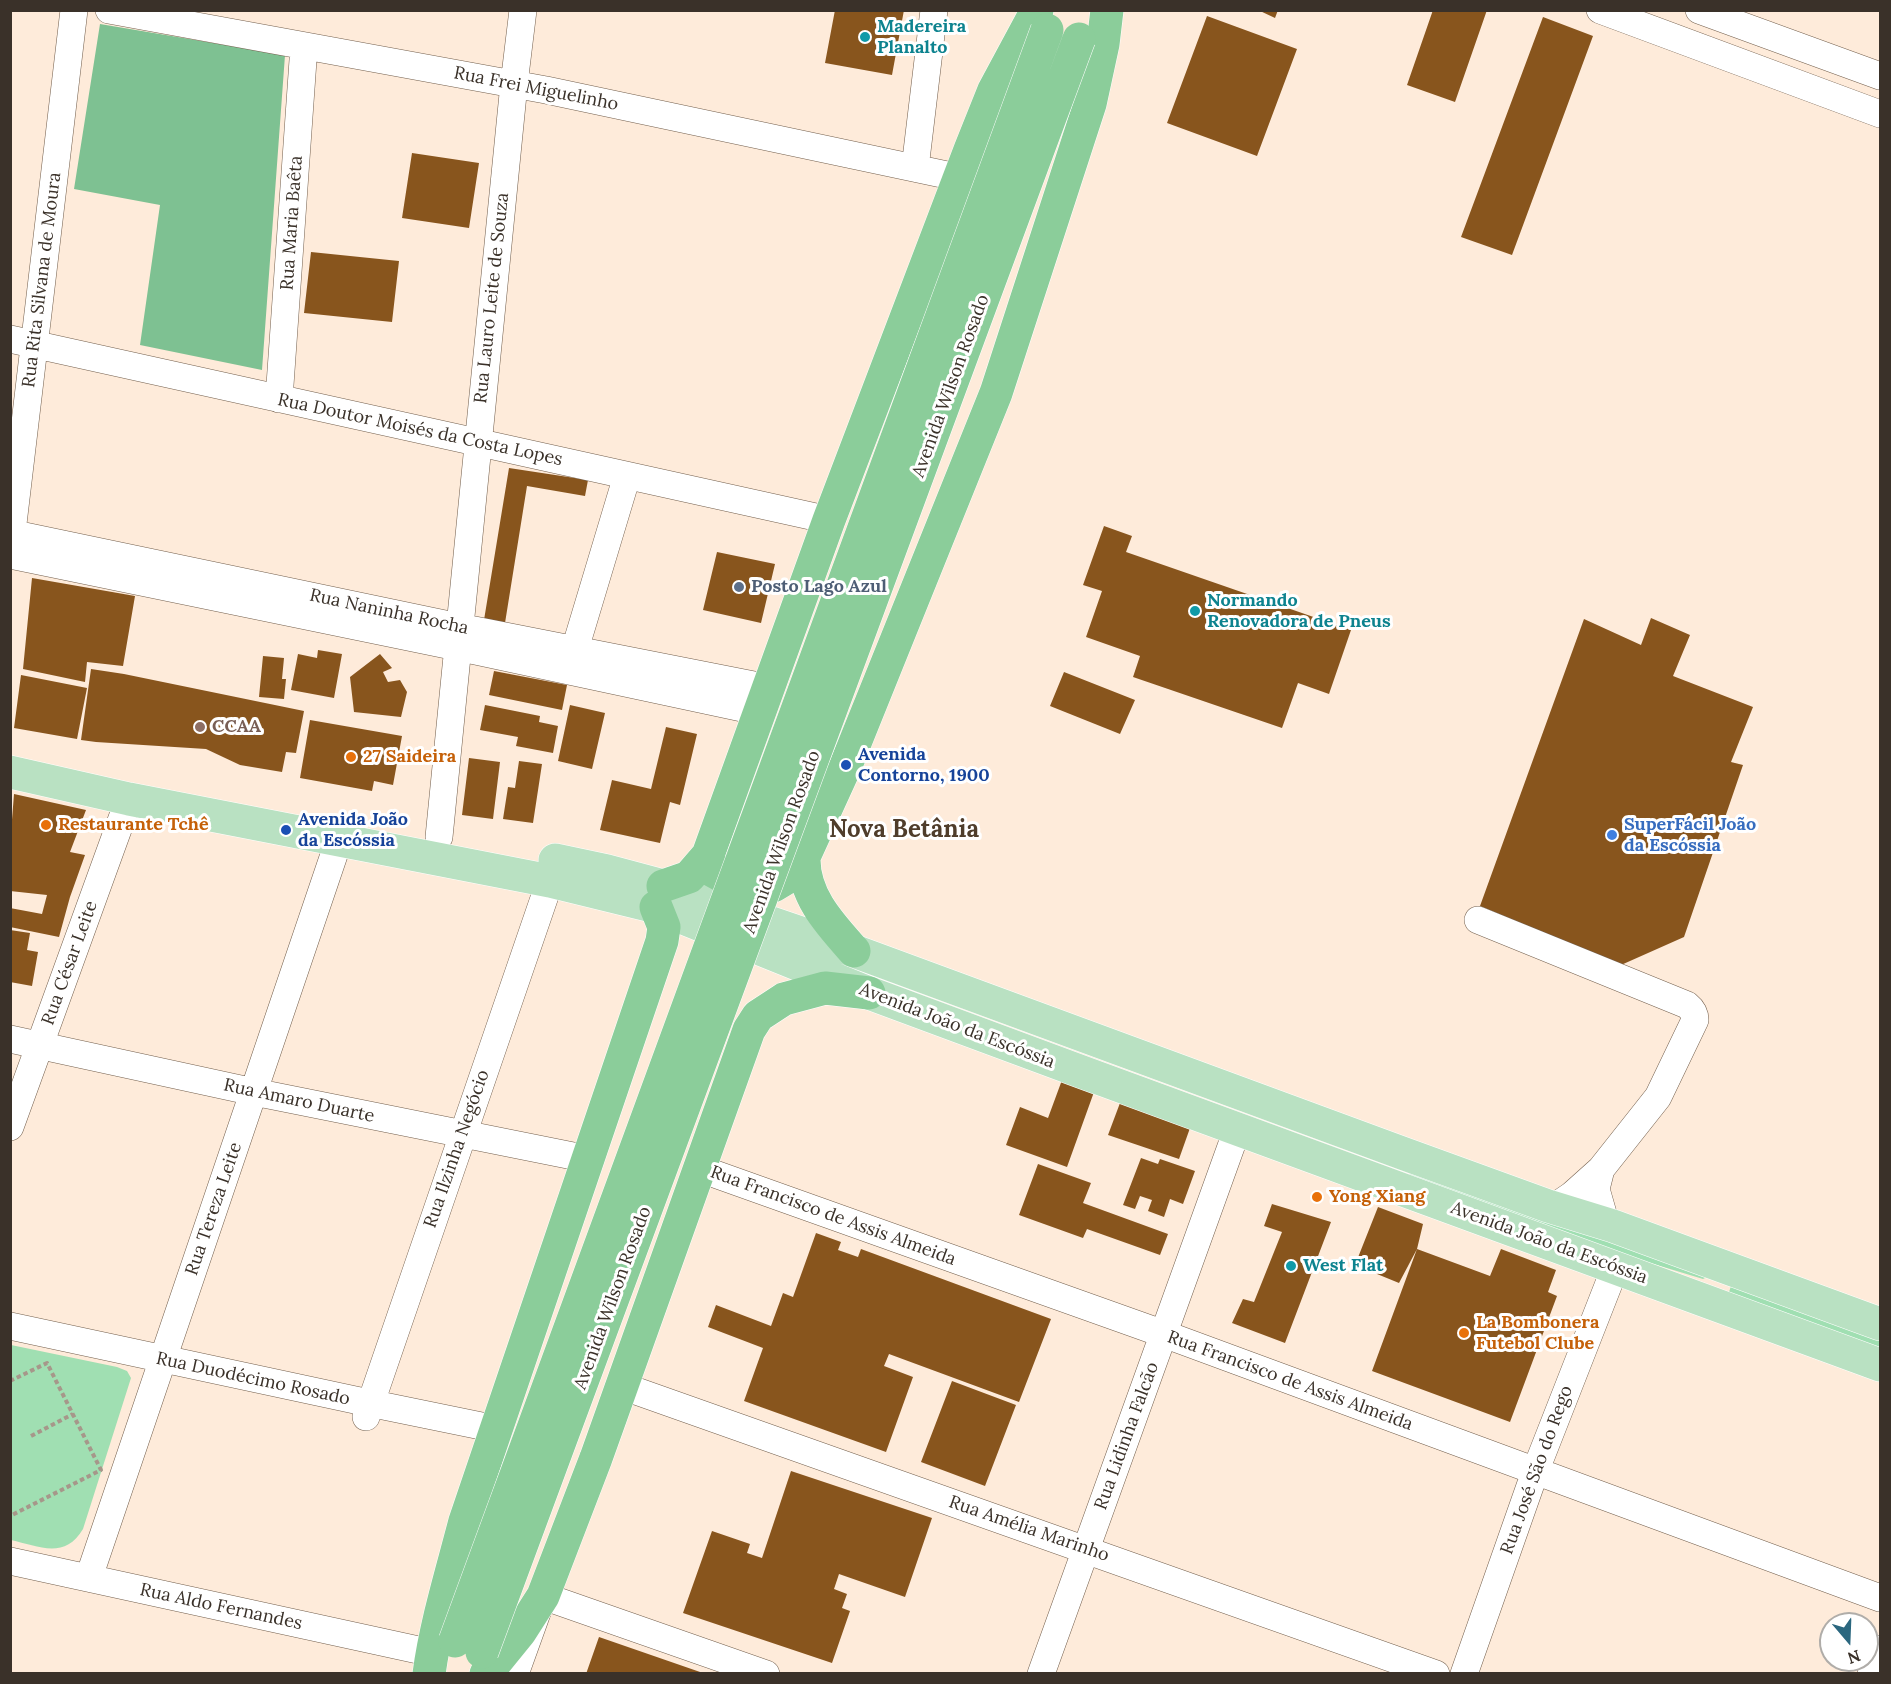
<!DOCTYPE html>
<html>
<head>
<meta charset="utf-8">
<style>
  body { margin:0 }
  #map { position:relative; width:1891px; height:1684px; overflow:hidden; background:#feebda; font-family:Lora,serif }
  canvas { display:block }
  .frame { position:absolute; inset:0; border:12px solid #3a3129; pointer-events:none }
  .north { position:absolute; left:1819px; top:1612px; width:60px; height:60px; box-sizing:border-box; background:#fff; border:2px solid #b0ada9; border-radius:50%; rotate:161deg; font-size:16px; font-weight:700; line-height:24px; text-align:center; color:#3a3129 }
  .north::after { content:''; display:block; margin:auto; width:21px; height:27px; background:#2b677f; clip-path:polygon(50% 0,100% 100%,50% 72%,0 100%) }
</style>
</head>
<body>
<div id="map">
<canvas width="1891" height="1684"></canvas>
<div class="frame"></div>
<div class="north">N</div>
</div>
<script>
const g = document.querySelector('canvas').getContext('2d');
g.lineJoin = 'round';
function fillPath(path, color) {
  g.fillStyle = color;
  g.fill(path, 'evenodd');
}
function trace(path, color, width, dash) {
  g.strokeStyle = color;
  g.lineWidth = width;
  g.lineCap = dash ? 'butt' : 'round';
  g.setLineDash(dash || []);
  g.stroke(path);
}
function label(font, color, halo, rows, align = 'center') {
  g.font = font + ' Lora,serif';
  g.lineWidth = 6;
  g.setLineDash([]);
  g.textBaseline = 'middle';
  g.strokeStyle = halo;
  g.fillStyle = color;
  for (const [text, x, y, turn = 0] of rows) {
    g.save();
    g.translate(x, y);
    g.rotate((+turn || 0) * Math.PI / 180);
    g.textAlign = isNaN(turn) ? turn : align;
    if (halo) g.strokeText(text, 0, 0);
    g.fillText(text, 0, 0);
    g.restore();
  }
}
fillPath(new Path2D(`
  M 1411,1169 L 1707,1277 L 1703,1279 L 1647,1262 L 1408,1178 Z
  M 1732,1283 L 1880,1337 L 1880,1354 L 1727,1298 Z
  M 11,1345 L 117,1367 L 127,1371 L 131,1378 L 83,1529 C 65,1560 38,1546 11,1540 Z`), '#a0dfb2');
fillPath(new Path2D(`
  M 100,24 L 285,55 L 262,370 L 140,345 L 160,205 L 74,189 Z`), '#7ec192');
fillPath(new Path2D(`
  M 835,10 L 904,10 L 892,75 L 825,63 Z
  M 1258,10 L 1278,10 L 1275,18 Z
  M 1433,10 L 1487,10 L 1455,102 L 1407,85 Z
  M 1207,16 L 1297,49 L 1257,156 L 1167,123 Z
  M 1543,17 L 1593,36 L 1512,255 L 1461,237 Z
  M 412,153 L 479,163 L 469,228 L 402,218 Z
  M 311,252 L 399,261 L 392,322 L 304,313 Z
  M 509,468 L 588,480 L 585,496 L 527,486 L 505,623 L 484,620 Z
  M 1104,526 L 1132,536 L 1126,552 L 1351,630 L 1329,694 L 1298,683 L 1282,728 L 1133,677 L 1140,656 L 1086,637 L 1102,591 L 1083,585 Z
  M 717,552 L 775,564 L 761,623 L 703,610 Z
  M 32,578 L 135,596 L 123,666 L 87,662 L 85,682 L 23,669 Z
  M 1651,618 L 1690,635 L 1673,676 L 1753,707 L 1731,762 L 1743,765 L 1684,937 L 1621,965 L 1480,906 L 1584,619 L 1641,645 Z
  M 318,650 L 342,654 L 334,698 L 291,690 L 298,654 L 317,658 Z
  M 380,654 L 392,668 L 383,672 L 388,682 L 400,680 L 407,692 L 401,717 L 354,712 L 350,677 Z
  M 263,656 L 284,658 L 282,679 L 286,679 L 284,699 L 259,697 Z
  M 91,669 L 124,674 L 304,711 L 296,753 L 286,752 L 282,772 L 240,765 L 206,749 L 96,742 L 81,740 Z
  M 494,671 L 567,685 L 562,710 L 489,695 Z
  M 1064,672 L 1135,700 L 1120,734 L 1050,706 Z
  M 21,675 L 87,688 L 77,739 L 14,728 Z
  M 485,705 L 540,716 L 539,722 L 558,726 L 553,753 L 516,746 L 518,737 L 480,730 Z
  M 570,705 L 605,713 L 592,769 L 558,761 Z
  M 310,720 L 402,736 L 393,785 L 374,781 L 372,791 L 300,778 Z
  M 666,727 L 697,734 L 680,805 L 670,802 L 660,843 L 600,830 L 612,780 L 651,789 Z
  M 469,758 L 500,762 L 493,819 L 462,815 Z
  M 519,761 L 542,764 L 533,823 L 503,819 L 508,787 L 515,788 Z
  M 14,794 L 86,810 L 70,852 L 85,855 L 70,897 L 59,937 L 10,927 L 10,908 L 42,914 L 47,895 L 10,891 L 10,845 Z
  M 10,930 L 30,933 L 27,950 L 38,952 L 32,986 L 10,982 Z
  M 1062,1080 L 1094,1092 L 1067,1167 L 1006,1145 L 1020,1107 L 1048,1118 Z
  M 1120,1103 L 1190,1128 L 1179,1159 L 1108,1135 Z
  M 1141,1158 L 1158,1164 L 1160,1159 L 1195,1171 L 1183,1204 L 1170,1199 L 1164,1217 L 1148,1211 L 1152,1200 L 1140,1196 L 1135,1209 L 1123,1205 Z
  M 1038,1164 L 1091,1183 L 1083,1203 L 1168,1234 L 1160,1255 L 1087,1229 L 1083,1238 L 1019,1215 Z
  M 1272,1204 L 1331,1222 L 1285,1343 L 1232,1323 L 1243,1299 L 1254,1302 L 1282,1232 L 1264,1226 Z
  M 1378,1207 L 1423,1224 L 1417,1249 L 1399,1283 L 1355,1265 Z
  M 816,1233 L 841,1242 L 838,1250 L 858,1257 L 861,1249 L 1051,1319 L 1019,1402 L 889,1354 L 884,1366 L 913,1377 L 886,1452 L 744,1401 L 763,1348 L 708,1327 L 716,1305 L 771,1326 L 783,1293 L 793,1297 Z
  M 1417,1249 L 1490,1276 L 1501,1249 L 1556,1270 L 1548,1292 L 1557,1296 L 1510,1422 L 1372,1371 Z
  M 952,1381 L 1016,1405 L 985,1486 L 921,1462 Z
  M 791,1471 L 932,1518 L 905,1597 L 839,1574 L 834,1589 L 847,1594 L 842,1608 L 850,1611 L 832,1663 L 683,1613 L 712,1531 L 750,1544 L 747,1553 L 762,1558 Z
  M 599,1637 L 703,1673 L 703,1674 L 586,1674 Z`), '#88551d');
const minor = new Path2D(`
  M 109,10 L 546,90 L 961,178
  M 1600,10 L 1880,114
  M 1699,10 L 1880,76
  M 915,168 L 934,10
  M 10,339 L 829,520
  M 279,399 L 304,46
  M 10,533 L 459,627 L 769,688
  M 10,549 L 74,10
  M 10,555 L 457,647 L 761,712
  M 575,649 L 627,476
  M 439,837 L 514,84 L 523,10
  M 1478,920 L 1687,1005 C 1692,1009 1695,1014 1695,1020 L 1658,1097 L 1601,1169 L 1572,1195 L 1553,1208
  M 10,1039 L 254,1092 L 588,1159
  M 10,1127 L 129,799
  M 698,1168 L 1164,1334 L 1880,1598
  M 1601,1169 L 1596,1189 L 1606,1224
  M 10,1326 L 369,1403 L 496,1429
  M 622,1386 L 1436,1674
  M 366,1417 L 550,881
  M 10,1561 L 432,1653
  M 89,1577 L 339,840
  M 515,1674 L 543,1596 L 766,1674
  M 1041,1674 L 1237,1130
  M 1464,1674 L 1535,1472 L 1615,1268
  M 1871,1674 L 1880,1649`);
const major = new Path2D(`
  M 10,772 L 129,799 L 550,881 L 656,907 L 869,993 L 1082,1072 L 1880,1365
  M 555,860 L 607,871 L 663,886 L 854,951 L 1402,1153 L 1548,1206 L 1613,1226 L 1880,1324`);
const highway = new Path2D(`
  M 708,855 L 713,871 L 737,884 L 760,888 L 773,886 L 793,874 L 804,857 L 846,765 L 996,393 L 1090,104 L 1103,44 L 1107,10
  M 804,857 C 803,896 830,924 854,951
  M 663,886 L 689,877 L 708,855 L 829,520 L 970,150 L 994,90 L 1037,10
  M 429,1674 C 436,1622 452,1571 465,1521 L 662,941 L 664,927 L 656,907
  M 486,1674 L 520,1632 L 543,1596 L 596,1458 L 749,1030 L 758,1016 L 784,999 L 825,988 L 869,993`);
trace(minor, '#74604e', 28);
trace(major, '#fff', 34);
trace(highway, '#fff', 34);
trace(new Path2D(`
  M 10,1381 L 47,1363 L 101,1470 L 10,1516
  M 31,1436 L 73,1414`), '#a6978a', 4, [4.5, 3]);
trace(minor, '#fff', 27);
trace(major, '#b9e1c2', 33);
trace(highway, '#8bcd9a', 33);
const highwayBridge = new Path2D(`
  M 455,1641 L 1047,30
  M 482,1652 L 1079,39`);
trace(highwayBridge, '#fff', 34, []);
trace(highwayBridge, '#8bcd9a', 33);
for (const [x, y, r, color] of [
  [865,37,6,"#0f9aa8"],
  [739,587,6,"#5c6f8a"],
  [1195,611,6,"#0f9aa8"],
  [200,727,6,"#8d6e63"],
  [351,757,6,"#e8710a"],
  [846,765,6,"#1a4fb4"],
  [46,825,6,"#e8710a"],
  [286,830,6,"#1a4fb4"],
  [1612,835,6,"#3f7fe0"],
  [1317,1197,6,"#e8710a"],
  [1291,1266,6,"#0f9aa8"],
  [1464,1333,6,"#e8710a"]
]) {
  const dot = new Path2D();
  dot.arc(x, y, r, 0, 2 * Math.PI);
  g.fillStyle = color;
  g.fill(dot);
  trace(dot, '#fff', 2);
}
label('bold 18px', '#0d838f', '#fff', [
  ["Madereira",877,27],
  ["Planalto",877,48],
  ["Normando",1207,601],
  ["Renovadora de Pneus",1207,622],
  ["West Flat",1303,1266]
], 'left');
label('18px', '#3a3129', '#fff', [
  ["Rua Frei Miguelinho",536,89,11],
  ["Rua Maria Baêta",292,223,-86],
  ["Rua Rita Silvana de Moura",42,280,-83],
  ["Rua Lauro Leite de Souza",492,298,-84],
  ["Avenida Wilson Rosado",951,386,-70],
  ["Rua Doutor Moisés da Costa Lopes",420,430,12],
  ["Rua Naninha Rocha",389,612,12],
  ["Avenida Wilson Rosado",782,842,-70],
  ["Rua César Leite",70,963,-70],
  ["Avenida João da Escóssia",957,1026,21],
  ["Rua Amaro Duarte",299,1101,12],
  ["Rua Ilzinha Negócio",457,1149,-71],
  ["Rua Tereza Leite",214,1209,-71],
  ["Rua Francisco de Assis Almeida",833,1216,20],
  ["Avenida João da Escóssia",1549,1243,20],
  ["Avenida Wilson Rosado",613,1298,-70],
  ["Rua Duodécimo Rosado",253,1379,12],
  ["Rua Francisco de Assis Almeida",1290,1381,20],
  ["Rua Lidinha Falcão",1127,1436,-70],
  ["Rua José São do Rego",1537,1470,-70],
  ["Rua Amélia Marinho",1029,1529,19],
  ["Rua Aldo Fernandes",221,1607,12]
]);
label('bold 18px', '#4e5e75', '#fff', [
  ["Posto Lago Azul",751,587]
], 'left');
label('bold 18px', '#785e54', '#fff', [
  ["CCAA",212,727]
], 'left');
label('bold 18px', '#164399', '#fff', [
  ["Avenida",858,755],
  ["Contorno, 1900",858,776],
  ["Avenida João",298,820],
  ["da Escóssia",298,841]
], 'left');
label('bold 18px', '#c56008', '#fff', [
  ["27 Saideira",363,757],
  ["Restaurante Tchê",58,825],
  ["Yong Xiang",1329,1197],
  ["La Bombonera",1476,1323],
  ["Futebol Clube",1476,1344]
], 'left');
label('bold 18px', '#366cbe', '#fff', [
  ["SuperFácil João",1624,825],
  ["da Escóssia",1624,846]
], 'left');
label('bold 24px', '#4f3d2b', '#fff', [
  ["Nova Betânia",904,830]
]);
</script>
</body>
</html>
